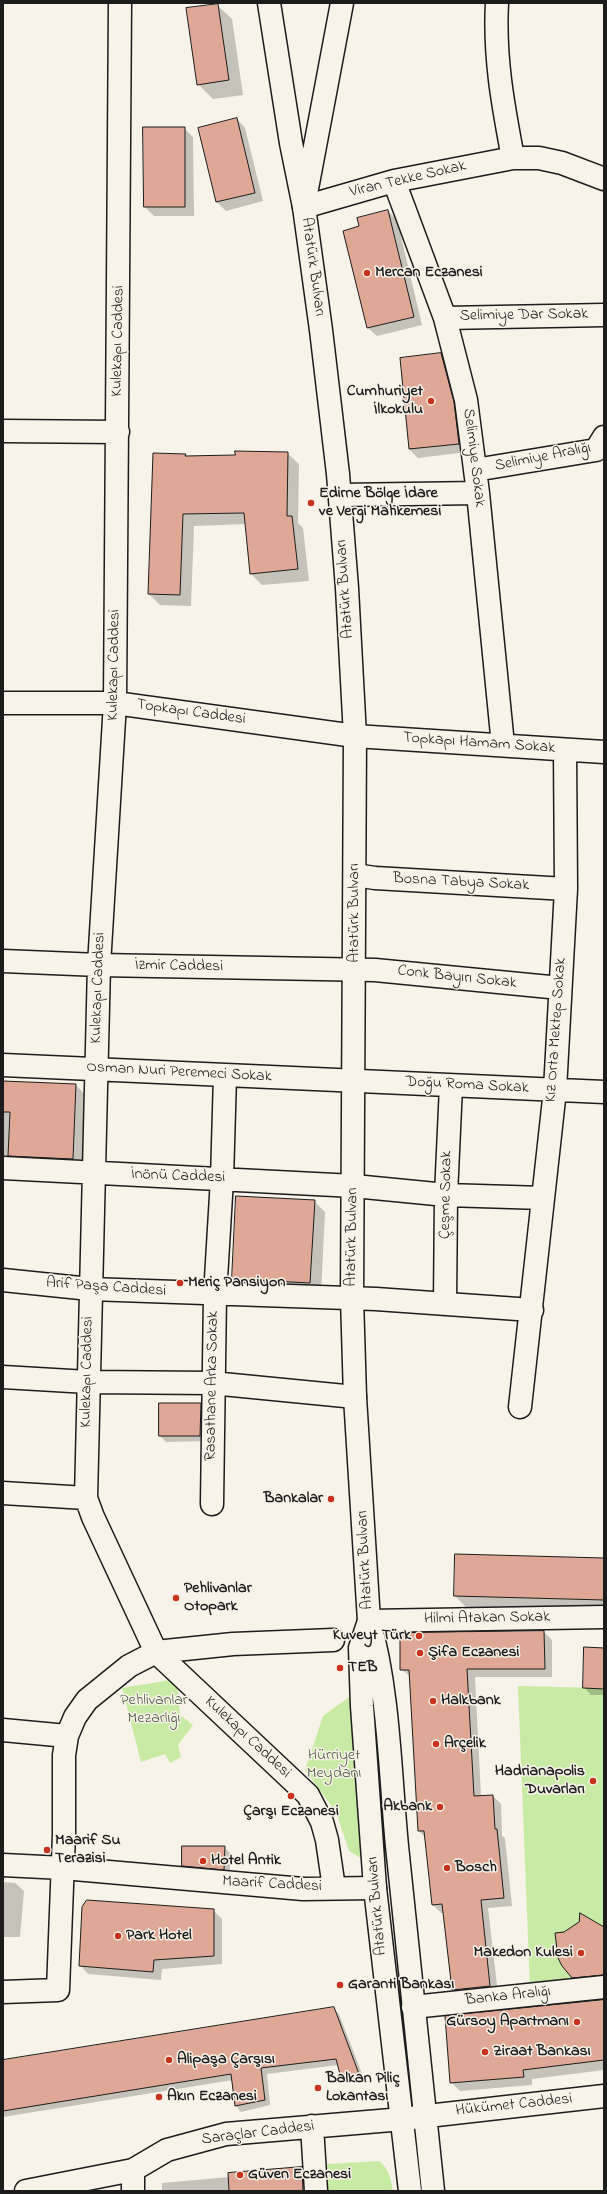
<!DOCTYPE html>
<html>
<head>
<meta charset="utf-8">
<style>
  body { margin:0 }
  #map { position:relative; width:607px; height:2194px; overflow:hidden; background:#f7f3e8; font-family:"Indie Flower",sans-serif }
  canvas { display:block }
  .frame { position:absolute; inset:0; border:4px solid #1c1c1c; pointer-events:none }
</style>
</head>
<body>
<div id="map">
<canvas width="607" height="2194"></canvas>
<div class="frame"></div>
</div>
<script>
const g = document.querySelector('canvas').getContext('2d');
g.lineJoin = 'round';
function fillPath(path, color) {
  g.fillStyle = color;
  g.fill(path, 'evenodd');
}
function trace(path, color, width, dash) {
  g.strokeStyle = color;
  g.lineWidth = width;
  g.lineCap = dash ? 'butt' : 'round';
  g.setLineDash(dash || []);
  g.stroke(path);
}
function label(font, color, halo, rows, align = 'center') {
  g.font = font + ' "Indie Flower",sans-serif';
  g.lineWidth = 3;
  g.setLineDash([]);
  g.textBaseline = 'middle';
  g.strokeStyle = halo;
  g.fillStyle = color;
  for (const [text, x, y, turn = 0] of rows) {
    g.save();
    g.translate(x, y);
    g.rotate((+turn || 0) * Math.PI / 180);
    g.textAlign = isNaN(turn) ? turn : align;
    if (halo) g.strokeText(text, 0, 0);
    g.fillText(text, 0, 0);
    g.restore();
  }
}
fillPath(new Path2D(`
  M 177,1679 L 180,1715 L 193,1725 L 178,1745 L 181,1757 L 170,1763 L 165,1754 L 141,1762 L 122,1688 Z
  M 518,1686 L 604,1688 L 604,1981 L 530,1988 Z
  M 352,1695 L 371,1864 L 349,1851 L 336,1812 L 305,1770 L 323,1716 Z
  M 379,2161 C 389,2169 391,2179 393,2191 L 328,2191 L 327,2164 Z`), '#c7eba4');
fillPath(new Path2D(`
  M 217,5 L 232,19 L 243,95 L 213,99 L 198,84 Z
  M 237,119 L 245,128 L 263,201 L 226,211 L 217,202 L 199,129 Z
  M 144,128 L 184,128 L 193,137 L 194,216 L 154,216 L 145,207 Z
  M 388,211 L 397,220 L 422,325 L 377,336 L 368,328 L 360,227 Z
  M 441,354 L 449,363 L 467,452 L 418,458 L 409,449 Z
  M 287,453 L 299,464 L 298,523 L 303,528 L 309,581 L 262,585 L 251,574 L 246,524 L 194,526 L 191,606 L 160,605 L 149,594 L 185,455 L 187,457 Z
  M 3,1082 L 76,1085 L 87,1097 L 84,1170 L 3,1173 Z
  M 314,1201 L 325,1212 L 321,1293 L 244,1290 L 233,1279 Z
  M 199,1404 L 205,1410 L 206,1441 L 166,1442 L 160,1436 Z
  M 604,1559 L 604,1610 L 466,1607 L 455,1596 Z
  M 544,1632 L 552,1640 L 552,1677 L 475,1677 L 481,1796 L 493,1796 L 501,1804 L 502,1836 L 505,1838 L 512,1906 L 488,1908 L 498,1994 L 461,1998 L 453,1990 L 444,1913 L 441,1913 L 433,1905 L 425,1837 L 419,1831 L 411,1677 L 401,1669 Z
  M 604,1648 L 604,1695 L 591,1695 L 584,1687 Z
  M 224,1847 L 230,1853 L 230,1875 L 189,1871 L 183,1865 Z
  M 3,1882 L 15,1883 L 24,1891 L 20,1937 L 3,1937 Z
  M 213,1910 L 222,1919 L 222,1964 L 162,1969 L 161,1980 L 88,1974 L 80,1965 Z
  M 604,1928 L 604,1984 L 581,1986 L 573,1977 Z
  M 604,2001 L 604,2070 L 532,2079 L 532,2085 L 460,2091 L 451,2082 Z
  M 333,2008 L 339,2014 L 364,2079 L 347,2083 L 342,2077 L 338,2065 L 267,2074 L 270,2105 L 241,2112 L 236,2106 L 233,2080 L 3,2117 L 3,2061 Z
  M 302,2168 L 308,2175 L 309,2191 L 162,2191 L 162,2183 L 229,2177 Z`), '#0003');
const building = new Path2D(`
  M 218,4 L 229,80 L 197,85 L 186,8 Z
  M 237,118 L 255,193 L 216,202 L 198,128 Z
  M 143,127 L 185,127 L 185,207 L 144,207 Z
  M 388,210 L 414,317 L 367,328 L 343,231 L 359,226 L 357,218 Z
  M 441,353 L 454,402 L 459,444 L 409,449 L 400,358 Z
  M 235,451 L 288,452 L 287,516 L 292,516 L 298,569 L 250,574 L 244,513 L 183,514 L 180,595 L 148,594 L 153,453 L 186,454 L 185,456 L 235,455 Z
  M 3,1081 L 76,1084 L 73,1159 L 8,1156 L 10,1112 L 3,1112 Z
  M 236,1196 L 315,1200 L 310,1283 L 232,1279 Z
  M 159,1403 L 201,1403 L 200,1436 L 159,1436 Z
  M 455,1554 L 604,1558 L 604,1600 L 454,1596 Z
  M 544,1631 L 545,1669 L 467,1669 L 474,1796 L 493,1795 L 495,1829 L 497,1829 L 504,1898 L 481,1900 L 490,1986 L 452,1990 L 442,1904 L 432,1905 L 424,1831 L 418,1831 L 409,1670 L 400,1670 L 400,1633 Z
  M 584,1647 L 604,1648 L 604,1689 L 583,1688 Z
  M 182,1846 L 225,1846 L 224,1870 L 182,1866 Z
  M 87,1900 L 214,1909 L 214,1956 L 154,1960 L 153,1972 L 79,1966 L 82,1907 Z
  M 580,1913 L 604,1927 L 604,1975 L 572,1978 L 562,1966 L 558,1958 L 555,1933 L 564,1932 L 579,1922 Z
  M 604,2000 L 604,2060 L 523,2070 L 524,2077 L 450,2083 L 445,2016 Z
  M 334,2007 L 359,2074 L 341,2078 L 336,2059 L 261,2068 L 265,2100 L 235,2106 L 231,2074 L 3,2111 L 3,2060 Z
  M 302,2167 L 303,2191 L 229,2191 L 228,2173 Z`);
fillPath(building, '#dfa896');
trace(building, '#1c1c1c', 1);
const minor = new Path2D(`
  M 120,3 L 115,703 L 99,965 L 86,1498 L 93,1517 L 156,1652 L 308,1795 L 322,1822 L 327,1840 L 334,1888
  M 497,3 C 494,57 503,105 513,158
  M 394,181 L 445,318 L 466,400 L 478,493 L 503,745
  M 304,207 L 394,181 L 513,158 L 539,158 L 562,163 L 604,179
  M 445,318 L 604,315
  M 3,431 L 118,432
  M 475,470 L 596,450 L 604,437
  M 340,495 L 478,493
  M 3,703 L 115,703 L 355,736 L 604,752
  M 355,875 L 375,878 L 566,889
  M 3,961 L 99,965 L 375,970 L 560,988
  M 3,1065 L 604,1092
  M 3,1168 L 354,1186 L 446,1195 L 543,1198
  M 3,1280 L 90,1289 L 376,1299 L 532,1310
  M 445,1304 L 446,1195 L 451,1086
  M 3,1377 L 88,1382 L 212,1383 L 355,1397
  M 520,1407 L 555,1090 L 566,889 L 565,750
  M 3,1493 L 86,1498
  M 212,1504 L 215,1295 L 222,1179 L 225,1076
  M 369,1621 L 604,1617
  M 3,1730 L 67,1736
  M 3,1865 L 63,1868 L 303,1889 L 375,1888
  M 3,1992 L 58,1990 L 64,1834 L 64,1755 L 67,1736 L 75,1717 L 87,1700 L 129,1666 L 156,1652 L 233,1644 L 333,1640
  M 413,2007 L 604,1987
  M 312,2126 L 316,2191
  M 26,2191 L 133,2170 L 167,2150 L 226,2134 L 403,2119
  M 133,2191 L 133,2170`);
const major = new Path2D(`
  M 269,3 L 291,143 L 304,207 L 321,330 L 338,474 L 347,588 L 355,736 L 352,1298 L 355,1397 L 369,1621 C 389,1691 390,1773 397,1846 C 408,1961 420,2076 433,2191
  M 306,194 L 342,3
  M 369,1621 L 360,1648 L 362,1706 L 375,1888 L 410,2191
  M 410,2118 L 604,2096`);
trace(minor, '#1c1c1c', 25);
trace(major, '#1c1c1c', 25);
trace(minor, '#f7f3e8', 22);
trace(major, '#f7f3e8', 22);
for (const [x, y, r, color] of [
  [367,273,4,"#c8321e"],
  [431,401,4,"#c8321e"],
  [311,503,4,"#c8321e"],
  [180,1283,4,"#c8321e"],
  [331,1499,4,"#c8321e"],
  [176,1598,4,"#c8321e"],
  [419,1636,4,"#c8321e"],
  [420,1653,4,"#c8321e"],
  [340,1668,4,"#c8321e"],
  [433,1701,4,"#c8321e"],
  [436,1744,4,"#c8321e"],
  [593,1781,4,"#c8321e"],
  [291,1796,4,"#c8321e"],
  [440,1807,4,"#c8321e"],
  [47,1850,4,"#c8321e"],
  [203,1861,4,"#c8321e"],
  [447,1868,4,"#c8321e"],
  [118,1936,4,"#c8321e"],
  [581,1953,4,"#c8321e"],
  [340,1985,4,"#c8321e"],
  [577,2022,4,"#c8321e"],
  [485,2052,4,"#c8321e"],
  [169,2060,4,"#c8321e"],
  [318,2088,4,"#c8321e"],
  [159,2097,4,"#c8321e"],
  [240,2175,4,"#c8321e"]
]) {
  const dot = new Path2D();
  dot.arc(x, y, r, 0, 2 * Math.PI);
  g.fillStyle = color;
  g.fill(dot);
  trace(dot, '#f7f3e8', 1.5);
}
label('16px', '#1c1c1c', '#f7f3e8', [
  ["Viran Tekke Sokak",408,180,-13],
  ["Atatürk Bulvarı",312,267,82],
  ["Selimiye Dar Sokak",524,316,-1],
  ["Kulekapı Caddesi",119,341,-89],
  ["Selimiye Sokak",473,458,83],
  ["Selimiye Aralığı",543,458,-11],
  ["Atatürk Bulvarı",346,589,-94],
  ["Kulekapı Caddesi",115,665,-89],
  ["Topkapı Caddesi",191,713,8],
  ["Topkapı Hamam Sokak",479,744,4],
  ["Bosna Tabya Sokak",461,883,3],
  ["Atatürk Bulvarı",355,913,-90],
  ["İzmir Caddesi",179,967,1],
  ["Conk Bayırı Sokak",457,978,6],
  ["Kulekapı Caddesi",99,988,-88],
  ["Kız Orta Mektep Sokak",557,1030,-86],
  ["Osman Nuri Peremeci Sokak",179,1073,3],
  ["Doğu Roma Sokak",467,1086,3],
  ["İnönü Caddesi",178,1177,2],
  ["Çeşme Sokak",447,1195,-89],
  ["Atatürk Bulvarı",353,1237,-89],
  ["Arif Paşa Caddesi",106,1288,4],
  ["Kulekapı Caddesi",88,1372,-89],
  ["Rasathane Arka Sokak",213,1386,-89],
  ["Atatürk Bulvarı",366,1560,-93],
  ["Hilmi Atakan Sokak",487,1619,-1],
  ["Kulekapı Caddesi",247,1738,43],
  ["Maarif Caddesi",272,1885,3],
  ["Atatürk Bulvarı",378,1906,-95],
  ["Banka Aralığı",508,1997,-6],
  ["Hükümet Caddesi",514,2106,-6],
  ["Saraçlar Caddesi",258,2134,-7]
]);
label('bold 16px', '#1c1c1c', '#f7f3e8', [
  ["Mercan Eczanesi",375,273],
  ["Cumhuriyet",423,392,"right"],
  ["İlkokulu",423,410,"right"],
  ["Edirne Bölge İdare",319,494],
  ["ve Vergi Mahkemesi",319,512],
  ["Meriç Pansiyon",188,1283],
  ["Bankalar",323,1499,"right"],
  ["Pehlivanlar",184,1589],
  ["Otopark",184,1607],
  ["Kuveyt Türk",411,1636,"right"],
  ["Şifa Eczanesi",428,1653],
  ["TEB",348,1668],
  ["Halkbank",441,1701],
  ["Arçelik",444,1744],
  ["Hadrianapolis",585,1772,"right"],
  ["Duvarları",585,1790,"right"],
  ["Akbank",432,1807,"right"],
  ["Çarşı Eczanesi",291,1812,"center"],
  ["Maarif Su",55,1841],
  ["Terazisi",55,1859],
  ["Hotel Antik",211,1861],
  ["Bosch",455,1868],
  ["Park Hotel",126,1936],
  ["Makedon Kulesi",573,1953,"right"],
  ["Garanti Bankası",348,1985],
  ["Gürsoy Apartmanı",569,2022,"right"],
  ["Ziraat Bankası",493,2052],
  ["Alipaşa Çarşısı",177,2060],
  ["Balkan Piliç",326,2079],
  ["Lokantası",326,2097],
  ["Akın Eczanesi",167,2097],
  ["Güven Eczanesi",248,2175]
], 'left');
label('16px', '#4f5a45', '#f7f3e8', [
  ["Pehlivanlar",154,1701],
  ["Mezarlığı",154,1719],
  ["Hürriyet",334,1756],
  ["Meydanı",334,1774]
]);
</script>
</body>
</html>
